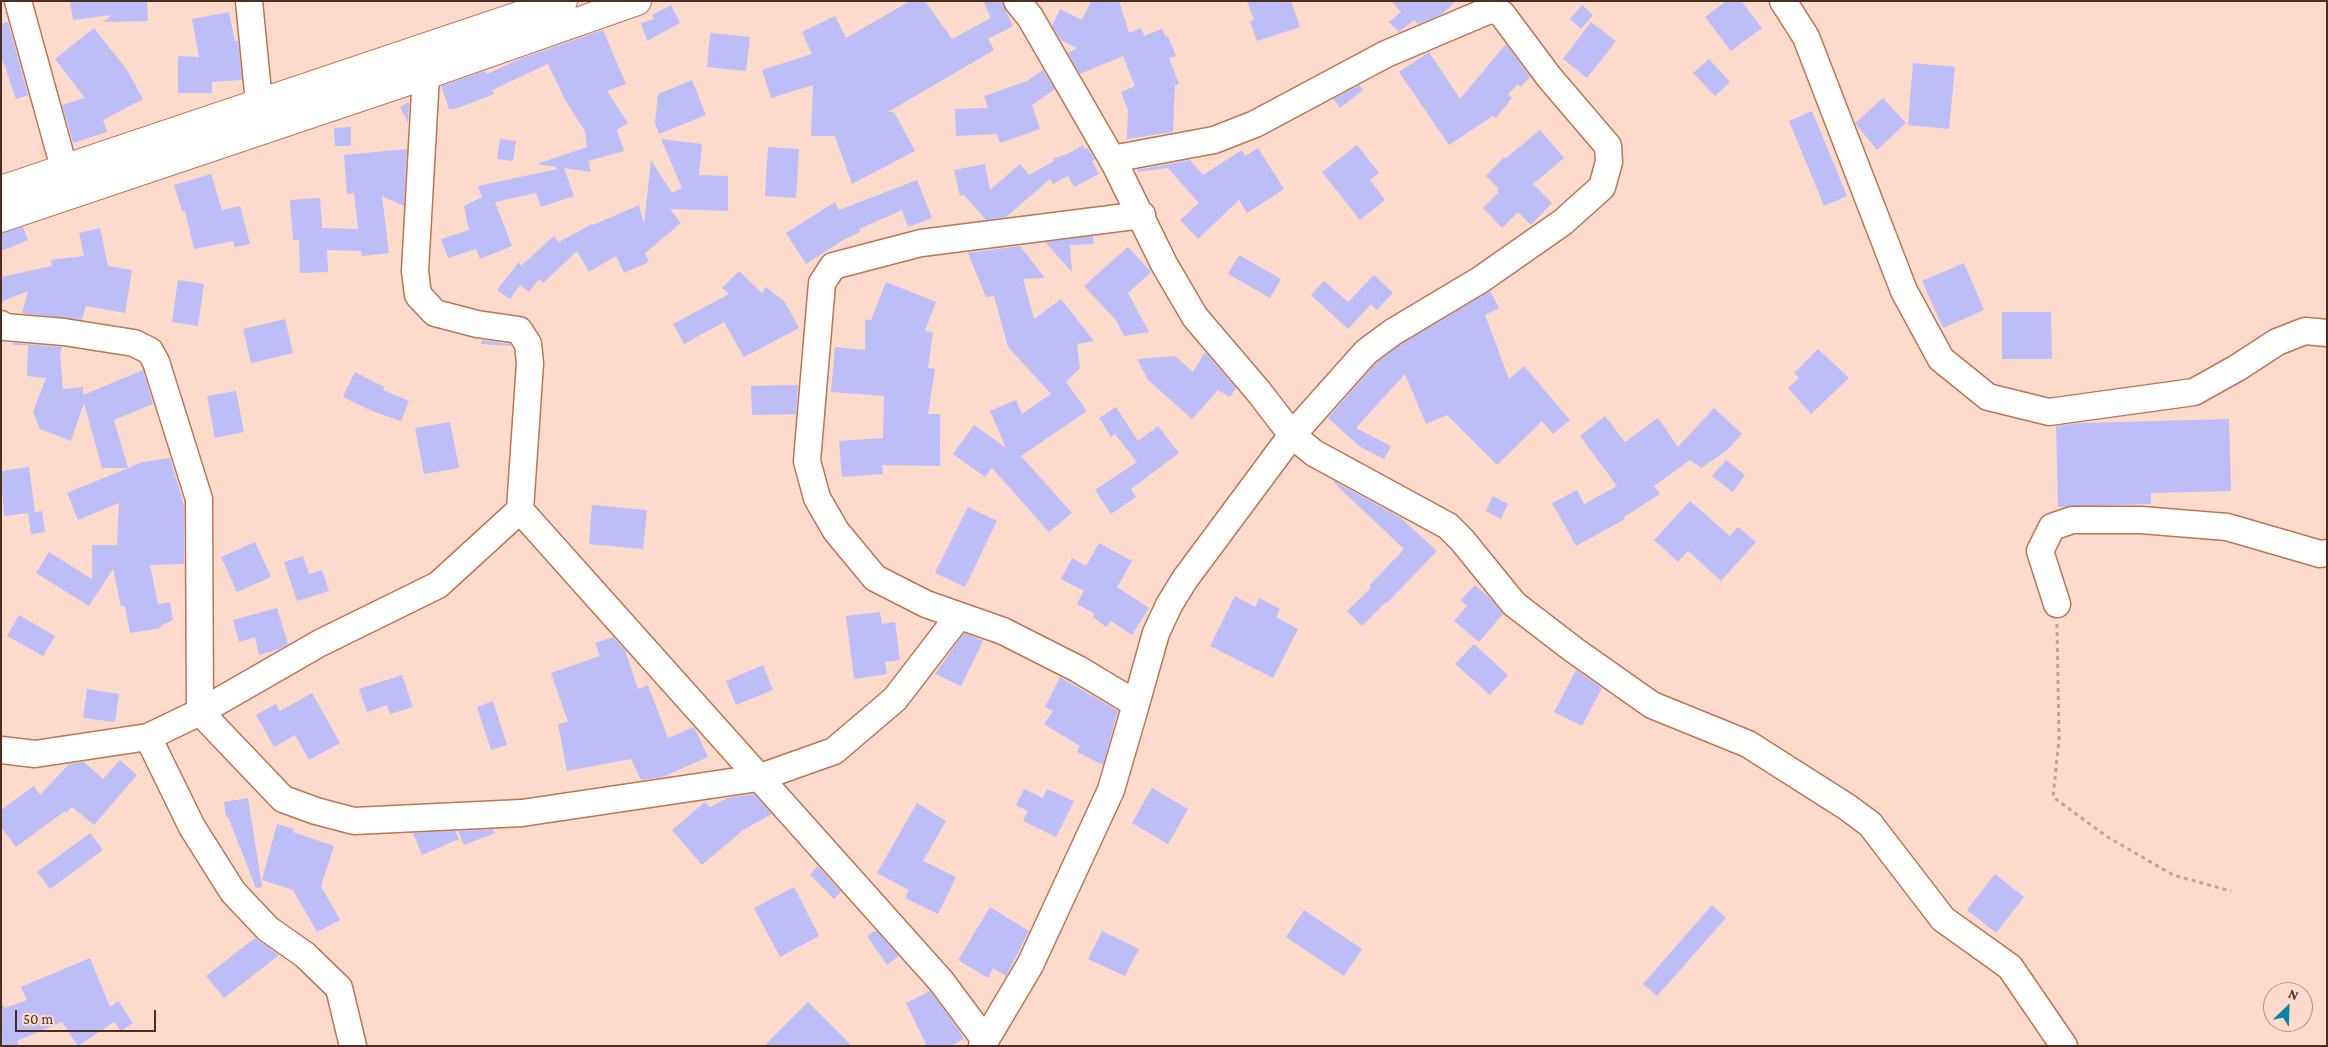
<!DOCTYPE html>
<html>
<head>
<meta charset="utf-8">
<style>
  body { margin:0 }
  #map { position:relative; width:2328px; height:1047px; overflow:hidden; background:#fcdbcd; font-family:"Crimson Pro",serif }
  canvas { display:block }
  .frame { position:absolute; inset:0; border:2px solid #4c2d1e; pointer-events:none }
  .north { position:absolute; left:2263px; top:982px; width:50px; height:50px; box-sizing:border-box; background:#fcdbcd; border:1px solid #b69587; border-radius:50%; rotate:24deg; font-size:14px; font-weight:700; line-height:20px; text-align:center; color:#4c2d1e }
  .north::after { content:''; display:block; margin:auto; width:18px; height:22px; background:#0786a9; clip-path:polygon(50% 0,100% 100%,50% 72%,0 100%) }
  .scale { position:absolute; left:15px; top:1010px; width:141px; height:22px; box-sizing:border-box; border:2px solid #4c2d1e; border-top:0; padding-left:6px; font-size:15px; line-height:18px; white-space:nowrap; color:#4c2d1e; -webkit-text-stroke:4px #fcdbcd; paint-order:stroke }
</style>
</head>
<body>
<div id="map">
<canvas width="2328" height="1047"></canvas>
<div class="frame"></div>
<div class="north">N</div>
<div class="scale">50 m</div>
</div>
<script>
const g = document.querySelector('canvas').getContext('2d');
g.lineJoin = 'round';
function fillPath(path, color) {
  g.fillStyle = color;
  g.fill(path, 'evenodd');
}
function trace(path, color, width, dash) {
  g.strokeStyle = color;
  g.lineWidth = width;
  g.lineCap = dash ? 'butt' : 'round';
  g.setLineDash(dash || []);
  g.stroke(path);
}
fillPath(new Path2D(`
  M 70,1 L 147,2 L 148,21 L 103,22 L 112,15 L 73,20 Z
  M 910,1 L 925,1 L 952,39 L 991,18 L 983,1 L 1001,1 L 1013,26 L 988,39 L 994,50 L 888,112 L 894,112 L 915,151 L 852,184 L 835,136 L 811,136 L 813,85 L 771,98 L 762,70 L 812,54 L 802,32 L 835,16 L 846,38 Z
  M 1091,1 L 1119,1 L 1129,33 L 1141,28 L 1144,36 L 1162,29 L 1166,37 L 1168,36 L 1176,56 L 1169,58 L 1179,84 L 1175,85 L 1173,132 L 1127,139 L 1128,110 L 1121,92 L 1135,86 L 1123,56 L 1080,74 L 1068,53 L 1077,48 L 1061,40 L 1052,26 L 1060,9 L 1082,20 Z
  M 1247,1 L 1291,1 L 1300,27 L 1257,41 L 1250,21 L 1254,20 Z
  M 1391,1 L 1456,1 L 1442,14 L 1418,24 L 1414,20 L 1399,32 L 1389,22 L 1401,12 Z
  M 1726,1 L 1741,1 L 1762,28 L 1731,51 L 1705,17 Z
  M 671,5 L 680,23 L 647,41 L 641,23 L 654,19 L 652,15 Z
  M 1582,5 L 1593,15 L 1581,29 L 1570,19 Z
  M 229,12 L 235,41 L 238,41 L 242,80 L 212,82 L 212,93 L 178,93 L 178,56 L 199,57 L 192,19 Z
  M 8,22 L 28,95 L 16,99 L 1,55 L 1,24 Z
  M 1591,22 L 1616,41 L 1587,78 L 1563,59 Z
  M 94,28 L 127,70 L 143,99 L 103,120 L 107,132 L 73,143 L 62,105 L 85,98 L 55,59 Z
  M 603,30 L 626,84 L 607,91 L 628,123 L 617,130 L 624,151 L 588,161 L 591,172 L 564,168 L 574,196 L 541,207 L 536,193 L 495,202 L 512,246 L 480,259 L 476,249 L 448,258 L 441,239 L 469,230 L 464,206 L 482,197 L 478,186 L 557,169 L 556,167 L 537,164 L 587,147 L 585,131 L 565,100 L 548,64 L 492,90 L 494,94 L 455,109 L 449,109 L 441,86 L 485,71 L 487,74 L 522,58 Z
  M 710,33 L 750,37 L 746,71 L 707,67 Z
  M 1506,44 L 1530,77 L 1521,87 L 1518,84 L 1508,94 L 1512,98 L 1496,118 L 1493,116 L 1449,145 L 1399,72 L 1429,52 L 1460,99 Z
  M 1709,59 L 1730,82 L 1715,96 L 1693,73 Z
  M 1913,63 L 1955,67 L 1949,129 L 1908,125 Z
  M 1043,70 L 1055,89 L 1032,105 L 1040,129 L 1000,143 L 997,134 L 956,136 L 955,109 L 988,108 L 984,96 L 1027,81 Z
  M 692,80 L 706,115 L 659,134 L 655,123 L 658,94 Z
  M 1360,85 L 1363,90 L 1340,108 L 1333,99 Z
  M 1883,98 L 1906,123 L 1877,150 L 1855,123 Z
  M 409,102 L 408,123 L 400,107 Z
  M 1812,111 L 1847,196 L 1824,206 L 1789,121 Z
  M 351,127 L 351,146 L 335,146 L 334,128 Z
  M 1540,130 L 1564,158 L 1533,184 L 1552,203 L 1531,225 L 1518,212 L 1502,228 L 1483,208 L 1498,193 L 1497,191 L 1499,189 L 1486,176 L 1504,157 L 1506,158 Z
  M 500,139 L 516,141 L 513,161 L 497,159 Z
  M 661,139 L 702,144 L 699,175 L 728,176 L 728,211 L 670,209 L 681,223 L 645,253 L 649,262 L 624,273 L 616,256 L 589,272 L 577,251 L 543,283 L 539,279 L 529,292 L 520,285 L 510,299 L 497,290 L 519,262 L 521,266 L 554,236 L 559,242 L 592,224 L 593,225 L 639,205 L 644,224 L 651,160 L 672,193 L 682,188 Z
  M 1083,145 L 1085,149 L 1088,148 L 1095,160 L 1092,161 L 1099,174 L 1074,187 L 1068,176 L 1053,184 L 1050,179 L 1006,217 L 986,220 L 964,195 L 960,196 L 954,170 L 985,164 L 990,190 L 1020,164 L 1029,175 L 1054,161 L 1054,158 L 1068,154 Z
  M 1357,145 L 1379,173 L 1370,180 L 1385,200 L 1360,220 L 1322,172 Z
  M 768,147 L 799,149 L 796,198 L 765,196 Z
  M 1258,148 L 1284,189 L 1247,213 L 1239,200 L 1198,239 L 1180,220 L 1199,203 L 1168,168 L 1138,172 L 1137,170 L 1190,160 L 1203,175 L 1242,150 L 1245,156 Z
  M 407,149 L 404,206 L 382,196 L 389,253 L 362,256 L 361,251 L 327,250 L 328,272 L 300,273 L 299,240 L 293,240 L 290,200 L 320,198 L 322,228 L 358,229 L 354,193 L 347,194 L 344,155 Z
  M 211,174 L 222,210 L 240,206 L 250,244 L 235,247 L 233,241 L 194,249 L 185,211 L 182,211 L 174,185 Z
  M 917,180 L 932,218 L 908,227 L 902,210 L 859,229 L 860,232 L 845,239 L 806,264 L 786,233 L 835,202 L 839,210 Z
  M 23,227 L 28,240 L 1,251 L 1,233 Z
  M 100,228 L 108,266 L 132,270 L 125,313 L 86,306 L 82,320 L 22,313 L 28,291 L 1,302 L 1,277 L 52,266 L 51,260 L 84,256 L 79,233 Z
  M 1093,236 L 1094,244 L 1070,245 L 1072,272 L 1045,242 Z
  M 1020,246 L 1045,278 L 1023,279 L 1034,319 L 1061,299 L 1094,341 L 1077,344 L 1080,368 L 1066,382 L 1087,411 L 1021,456 L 1072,513 L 1049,532 L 992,468 L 985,477 L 953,454 L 974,425 L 1006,448 L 990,411 L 1016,400 L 1022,414 L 1051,394 L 1008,347 L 994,296 L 986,297 L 968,253 Z
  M 1128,247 L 1151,272 L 1128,293 L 1149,332 L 1124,336 L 1116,320 L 1084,286 Z
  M 1239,255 L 1281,279 L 1270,298 L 1228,274 Z
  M 1964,263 L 1984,310 L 1943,328 L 1922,281 Z
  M 739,271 L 762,293 L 766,287 L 784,301 L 799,328 L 744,357 L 724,322 L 684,344 L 673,324 L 729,294 L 722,288 Z
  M 1374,275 L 1393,293 L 1377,310 L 1371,304 L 1348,329 L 1311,295 L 1324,281 L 1348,302 Z
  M 178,280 L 204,284 L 198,326 L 172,322 Z
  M 886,282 L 936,302 L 925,331 L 933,332 L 928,368 L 935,369 L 928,414 L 940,414 L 940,466 L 882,465 L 883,474 L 842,477 L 839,441 L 883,438 L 884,396 L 831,392 L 835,347 L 865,350 L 865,320 L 871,320 Z
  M 1490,291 L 1499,308 L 1485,315 L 1509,379 L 1524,366 L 1570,420 L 1553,434 L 1542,421 L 1497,465 L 1447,415 L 1426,424 L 1405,374 L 1356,428 L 1391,446 L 1384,459 L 1359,446 L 1328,418 L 1376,363 L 1401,344 Z
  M 2002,312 L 2051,312 L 2052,359 L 2002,359 Z
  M 285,319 L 293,353 L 251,363 L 243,329 Z
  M 482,340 L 510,344 L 512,346 L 481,344 Z
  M 14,343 L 62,347 L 60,356 L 63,389 L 83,387 L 83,395 L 143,370 L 153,404 L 114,420 L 128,468 L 102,468 L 84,403 L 71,441 L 40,429 L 33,412 L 46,378 L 27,376 L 28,345 L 13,345 Z
  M 1818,349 L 1849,378 L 1811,414 L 1788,388 L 1799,378 L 1794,373 Z
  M 1205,352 L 1236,388 L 1230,397 L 1218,390 L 1192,419 L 1148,380 L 1137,359 L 1175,356 L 1193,372 Z
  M 355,372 L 384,387 L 383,390 L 409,401 L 401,421 L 372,411 L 343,397 Z
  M 798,385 L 796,414 L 752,415 L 751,386 Z
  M 236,391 L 244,432 L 215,438 L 207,396 Z
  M 1116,407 L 1138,441 L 1158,426 L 1179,453 L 1131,489 L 1136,497 L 1111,514 L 1095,490 L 1137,462 L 1115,434 L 1111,437 L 1099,418 Z
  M 1714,408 L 1742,434 L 1726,451 L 1701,468 L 1690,460 L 1654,486 L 1660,494 L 1624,517 L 1625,519 L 1576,546 L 1552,503 L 1577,490 L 1584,504 L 1617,486 L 1580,436 L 1605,416 L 1625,442 L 1658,418 L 1678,447 Z
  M 2229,419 L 2231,491 L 2151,493 L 2151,504 L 2058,507 L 2056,426 L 2081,423 Z
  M 450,422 L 459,468 L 424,474 L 415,428 Z
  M 170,458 L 184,505 L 184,564 L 150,565 L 158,604 L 170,602 L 173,620 L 160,626 L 161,628 L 130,633 L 125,606 L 121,606 L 113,569 L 89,606 L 36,573 L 49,552 L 92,579 L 92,545 L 117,545 L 119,503 L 78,520 L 67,493 L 143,462 Z
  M 1726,460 L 1745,475 L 1733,492 L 1712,476 Z
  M 29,467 L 35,512 L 4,516 L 1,471 Z
  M 1334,481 L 1401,518 L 1437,551 L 1387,603 L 1386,602 L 1362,626 L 1347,611 L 1371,588 L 1369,586 L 1404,549 L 1333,482 Z
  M 1493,496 L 1508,504 L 1501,519 L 1486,511 Z
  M 1690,501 L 1730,536 L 1738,527 L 1756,542 L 1721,581 L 1688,551 L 1678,562 L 1654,540 Z
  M 592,505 L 647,510 L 643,549 L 589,544 Z
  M 968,507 L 997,521 L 965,587 L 935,573 Z
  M 42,511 L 45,532 L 31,534 L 28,513 Z
  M 255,542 L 271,577 L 237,592 L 221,557 Z
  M 1099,543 L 1132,561 L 1117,587 L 1149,608 L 1132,635 L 1111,621 L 1106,627 L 1093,617 L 1095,614 L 1077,604 L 1084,591 L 1061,579 L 1072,558 L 1086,566 Z
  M 303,556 L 309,574 L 322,570 L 329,591 L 297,601 L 284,562 Z
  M 1475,585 L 1489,597 L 1503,614 L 1479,642 L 1454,621 L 1467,606 L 1461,600 Z
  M 1235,596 L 1255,607 L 1259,598 L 1280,609 L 1276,617 L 1298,629 L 1273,678 L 1210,646 Z
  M 277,608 L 288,644 L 279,649 L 259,655 L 255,637 L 239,642 L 233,620 Z
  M 880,612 L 882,624 L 895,622 L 900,660 L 885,662 L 887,674 L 854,679 L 846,616 Z
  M 19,615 L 55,636 L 43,656 L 7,636 Z
  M 964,633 L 983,641 L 961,686 L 935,674 Z
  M 613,637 L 625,650 L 638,689 L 648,685 L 668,738 L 694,727 L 708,757 L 662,777 L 641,780 L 631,759 L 567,771 L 558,724 L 568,722 L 551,673 L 600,656 L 595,643 Z
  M 1474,644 L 1508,675 L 1490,695 L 1455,664 Z
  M 763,665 L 773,690 L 736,705 L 726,681 Z
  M 1576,670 L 1602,688 L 1582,726 L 1554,712 Z
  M 402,675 L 413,707 L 390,714 L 387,705 L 367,712 L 359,689 Z
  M 1060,677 L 1118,711 L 1103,765 L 1077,752 L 1080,746 L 1044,724 L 1053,711 L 1045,707 Z
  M 87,689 L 119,694 L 115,722 L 83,718 Z
  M 312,693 L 340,743 L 309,760 L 295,735 L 274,747 L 256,715 L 276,704 L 280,711 Z
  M 493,701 L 507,745 L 491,750 L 477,707 Z
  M 120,760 L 137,775 L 94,825 L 72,807 L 66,813 L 65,811 L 16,847 L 1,827 L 1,810 L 34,786 L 40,795 L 69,764 L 84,762 L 103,779 Z
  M 1152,788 L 1188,809 L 1168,844 L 1132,823 Z
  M 1024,789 L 1043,798 L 1047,789 L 1074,801 L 1056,837 L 1023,821 L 1028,811 L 1016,805 Z
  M 754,794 L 772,814 L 743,830 L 702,865 L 672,830 L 705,802 L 710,807 L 727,798 Z
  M 248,798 L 262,887 L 256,888 L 228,817 L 226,817 L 224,802 Z
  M 917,803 L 946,821 L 923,861 L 956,877 L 938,914 L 905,898 L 909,890 L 877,873 Z
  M 277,824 L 294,829 L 293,832 L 334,846 L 321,886 L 340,920 L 317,932 L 293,890 L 262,880 Z
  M 493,829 L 495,833 L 464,845 L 458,831 Z
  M 455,831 L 459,839 L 422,855 L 413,833 Z
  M 90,833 L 103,850 L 50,889 L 37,872 Z
  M 818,866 L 841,892 L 834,899 L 810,875 Z
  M 1995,874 L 2024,897 L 1996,933 L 1967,910 Z
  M 794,887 L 819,936 L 780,957 L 754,908 Z
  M 1712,905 L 1726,918 L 1657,996 L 1643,984 Z
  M 990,907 L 1029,931 L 1006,976 L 993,968 L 988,978 L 958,960 Z
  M 1304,910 L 1362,949 L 1344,976 L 1286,937 Z
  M 876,930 L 899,956 L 887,965 L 867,936 Z
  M 1102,931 L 1139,949 L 1125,976 L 1088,959 Z
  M 255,938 L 279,955 L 224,998 L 206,976 Z
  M 90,958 L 110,1007 L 118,1001 L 133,1023 L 121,1031 L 114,1022 L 78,1046 L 62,1022 L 17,1041 L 19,1046 L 1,1046 L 1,1003 L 5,1008 L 27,1000 L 21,987 Z
  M 930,991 L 960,1032 L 964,1039 L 950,1046 L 927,1046 L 906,1003 Z
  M 808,1002 L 852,1046 L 764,1046 Z`), '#bdbdf8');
const minor = new Path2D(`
  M 18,1 L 64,168
  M 249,1 L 259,103
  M 1017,1 L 1030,17 L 1116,166 L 1164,264 L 1195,317 L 1259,392 L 1292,435 L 1314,453 L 1448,526 L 1462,540 L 1514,604 L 1574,650 L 1652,705 L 1748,744 L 1847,807 L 1870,824 L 1943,919 L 2010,967 L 2064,1046
  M 1783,1 L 1806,37 L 1904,291 L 1941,359 L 1988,397 L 2049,412 L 2194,392 L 2237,368 L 2277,342 L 2305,331 L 2327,333
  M 426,75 L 415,271 L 418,295 L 435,313 L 477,324 L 519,330 L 528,344 L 530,363 L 520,510 L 941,981 L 985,1040
  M 1112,159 L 1214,140 L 1255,124 L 1386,54 L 1492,9 L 1502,14 L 1549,77 L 1608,146 L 1609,162 L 1602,187 L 1563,222 L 1480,280 L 1393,332 L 1366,352 L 1292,435 L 1185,579 L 1169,605 L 1156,633 L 1136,704 L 1078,669 L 1003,631 L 926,604 L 875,578 L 836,531 L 817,498 L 807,461 L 822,283 L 833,266 L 921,243 L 1142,215
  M 1,324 L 5,327 L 64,332 L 134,343 L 150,351 L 156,362 L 199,499 L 200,712 L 148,737 L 35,754 L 1,750
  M 520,510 L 438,585 L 320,643 L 200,712 L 283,799 L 316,811 L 354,821 L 522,813 L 758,778 L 834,751 L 895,699 L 958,617
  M 2057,604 L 2040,551 L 2052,527 L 2072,520 L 2141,520 L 2227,527 L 2320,554 L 2327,553
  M 148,737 L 192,827 L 233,892 L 268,929 L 305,955 L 339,988 L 353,1046
  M 982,1046 L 1030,965 L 1111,790 L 1136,704`);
const major = new Path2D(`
  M 1,190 L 563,1
  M 1,218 L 426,75 L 637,1`);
trace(minor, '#bd7452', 29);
trace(major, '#bd7452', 30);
trace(new Path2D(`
  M 2057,624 L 2059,739 L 2053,797 L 2106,836 L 2173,875 L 2231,891`), '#c3a294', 3, [4, 4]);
trace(minor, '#fff', 26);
trace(major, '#fff', 28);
</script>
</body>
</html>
